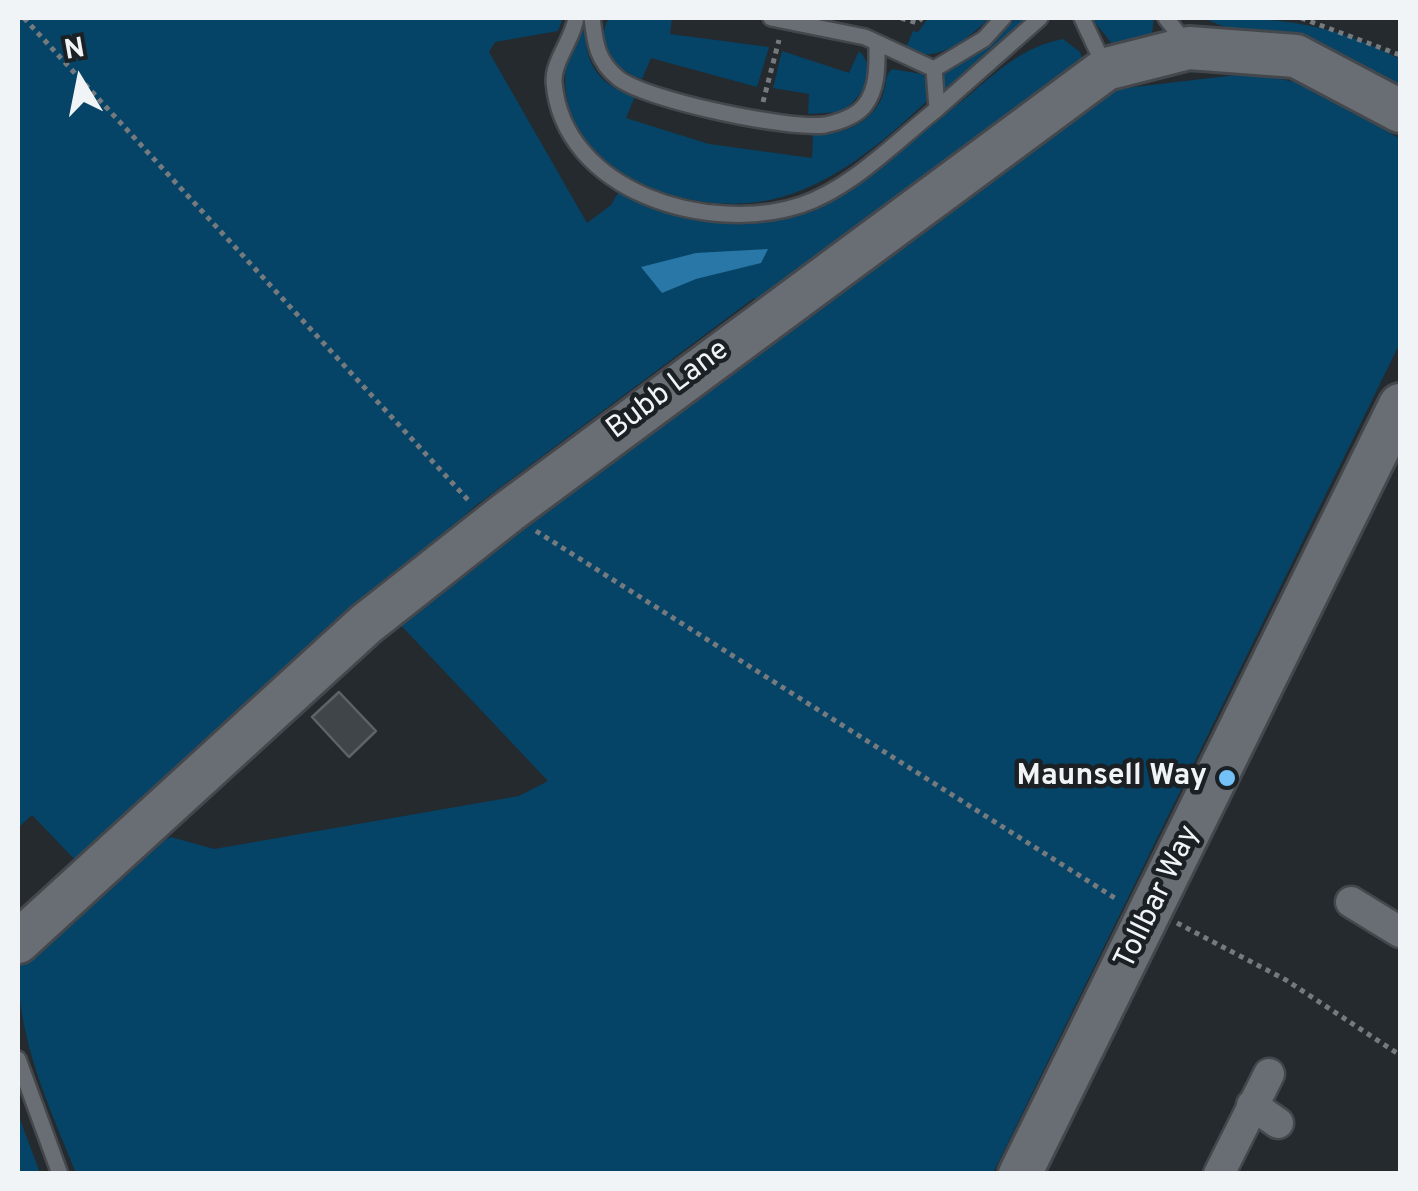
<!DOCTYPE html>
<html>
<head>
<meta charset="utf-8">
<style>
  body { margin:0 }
  #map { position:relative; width:1418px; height:1191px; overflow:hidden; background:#242a2e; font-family:Overpass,sans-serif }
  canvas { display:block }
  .frame { position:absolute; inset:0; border:20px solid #f1f4f7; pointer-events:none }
  .north { position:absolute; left:30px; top:30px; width:100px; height:100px; -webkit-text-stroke:8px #1b2024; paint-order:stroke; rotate:350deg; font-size:28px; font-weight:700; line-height:40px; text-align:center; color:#f1f4f7 }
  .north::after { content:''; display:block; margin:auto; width:35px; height:45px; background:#f1f4f7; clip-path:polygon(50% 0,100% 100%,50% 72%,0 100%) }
</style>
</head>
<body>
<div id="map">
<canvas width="1418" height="1191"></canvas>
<div class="frame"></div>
<div class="north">N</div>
</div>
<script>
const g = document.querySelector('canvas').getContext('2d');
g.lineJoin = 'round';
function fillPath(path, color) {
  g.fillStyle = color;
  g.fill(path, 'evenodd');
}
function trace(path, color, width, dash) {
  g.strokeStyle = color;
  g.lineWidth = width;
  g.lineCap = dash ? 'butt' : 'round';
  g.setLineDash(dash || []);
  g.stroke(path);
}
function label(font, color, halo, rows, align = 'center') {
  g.font = font + ' Overpass,sans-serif';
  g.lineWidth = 9;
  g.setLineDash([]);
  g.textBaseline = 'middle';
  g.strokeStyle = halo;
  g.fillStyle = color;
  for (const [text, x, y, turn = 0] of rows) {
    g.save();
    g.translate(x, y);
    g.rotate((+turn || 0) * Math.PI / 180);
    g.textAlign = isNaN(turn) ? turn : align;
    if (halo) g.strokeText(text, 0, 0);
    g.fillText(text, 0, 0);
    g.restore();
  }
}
fillPath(new Path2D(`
  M 18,18 L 563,18 L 558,31 L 495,42 L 489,52 L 587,223 L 611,205 L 618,193 C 776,264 849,191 967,97 C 998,71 1022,47 1063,39 L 1080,52 L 1086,71 L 763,309 L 754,298 L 474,507 L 79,864 L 32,815 L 18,828 Z
  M 609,18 L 672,18 L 670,34 L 769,47 L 757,87 L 651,58 L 642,79 C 615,70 593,45 609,18 Z
  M 928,18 L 990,18 C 967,39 938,65 905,50 L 913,31 L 918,32 Z
  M 1016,18 L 1030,18 L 945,93 L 940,74 L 992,45 Z
  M 1091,18 L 1154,18 L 1151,41 L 1114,46 Z
  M 1204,18 C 1284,18 1327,22 1400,59 L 1400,88 C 1373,73 1346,55 1316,46 C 1277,35 1241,37 1204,18 Z
  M 585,29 C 585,65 600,86 635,96 L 626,118 L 709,144 L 812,158 L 813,134 C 842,136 876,122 884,91 C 887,80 884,77 892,69 L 922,74 L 928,82 L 926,102 C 879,146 823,193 758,202 C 685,212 576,176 566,92 C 563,67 568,47 585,29 Z
  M 782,51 L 849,73 L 859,51 C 880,71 861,99 841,112 L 808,114 L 809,94 L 773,88 Z
  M 1253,73 L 1313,86 L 1400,139 L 1400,343 L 993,1173 L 76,1173 C 49,1106 18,1041 18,967 L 143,850 L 171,837 L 214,849 L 519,796 L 548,781 L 395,619 L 1109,90 Z
  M 18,1114 L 40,1173 L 18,1173 Z`), '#054466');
fillPath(new Path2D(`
  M 768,249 L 761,263 L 696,279 L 662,293 L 641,267 L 696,253 Z`), '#2977a7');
const building = new Path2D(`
  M 339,692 L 376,731 L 349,757 L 312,717 Z`);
fillPath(building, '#3f4549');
trace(building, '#5d6368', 2.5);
const lane = new Path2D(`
  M 576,18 C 573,39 553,61 554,82 C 563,193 710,235 801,205 C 852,188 895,142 937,109 L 934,69
  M 592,18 C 595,43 597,61 618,78 C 645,100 789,130 825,125 C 839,122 856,117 865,105 C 878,88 877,66 877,46
  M 771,18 L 865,37 L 934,69 L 984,39 L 1003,18
  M 1082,18 L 1104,65
  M 1166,18 L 1188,46
  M 937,109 L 1040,18
  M 18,1059 L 60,1174`);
const street = new Path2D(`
  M 1351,902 L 1400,932
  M 1252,1105 L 1278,1123
  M 1219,1174 L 1269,1074`);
const secondary = new Path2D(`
  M 18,942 L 366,624 L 508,512 L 1106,69 L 1189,48 L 1296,56 L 1400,111
  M 1020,1174 L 1400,405`);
trace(lane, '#44484c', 20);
trace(street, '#44484c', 35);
trace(secondary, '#44484c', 48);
trace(new Path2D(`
  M 24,18 L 469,501
  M 901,18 L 917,23 L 922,18
  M 1301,18 L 1400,55
  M 763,102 L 779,40
  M 536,531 L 1118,900
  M 1177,923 L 1286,980 L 1400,1055`), '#757a7e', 5, [5, 5]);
trace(lane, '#686e73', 15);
trace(street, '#686e73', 30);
trace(secondary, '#686e73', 42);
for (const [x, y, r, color] of [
  [1227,778,10,"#73c1f6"]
]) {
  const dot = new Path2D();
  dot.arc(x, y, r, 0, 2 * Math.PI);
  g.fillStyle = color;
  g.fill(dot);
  trace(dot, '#1b2024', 4);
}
label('30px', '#f1f4f7', '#1b2024', [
  ["Bubb Lane",669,391,-37],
  ["Tollbar Way",1159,898,-64]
]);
label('bold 30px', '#f1f4f7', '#1b2024', [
  ["Maunsell Way",1207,778]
], 'right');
</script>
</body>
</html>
